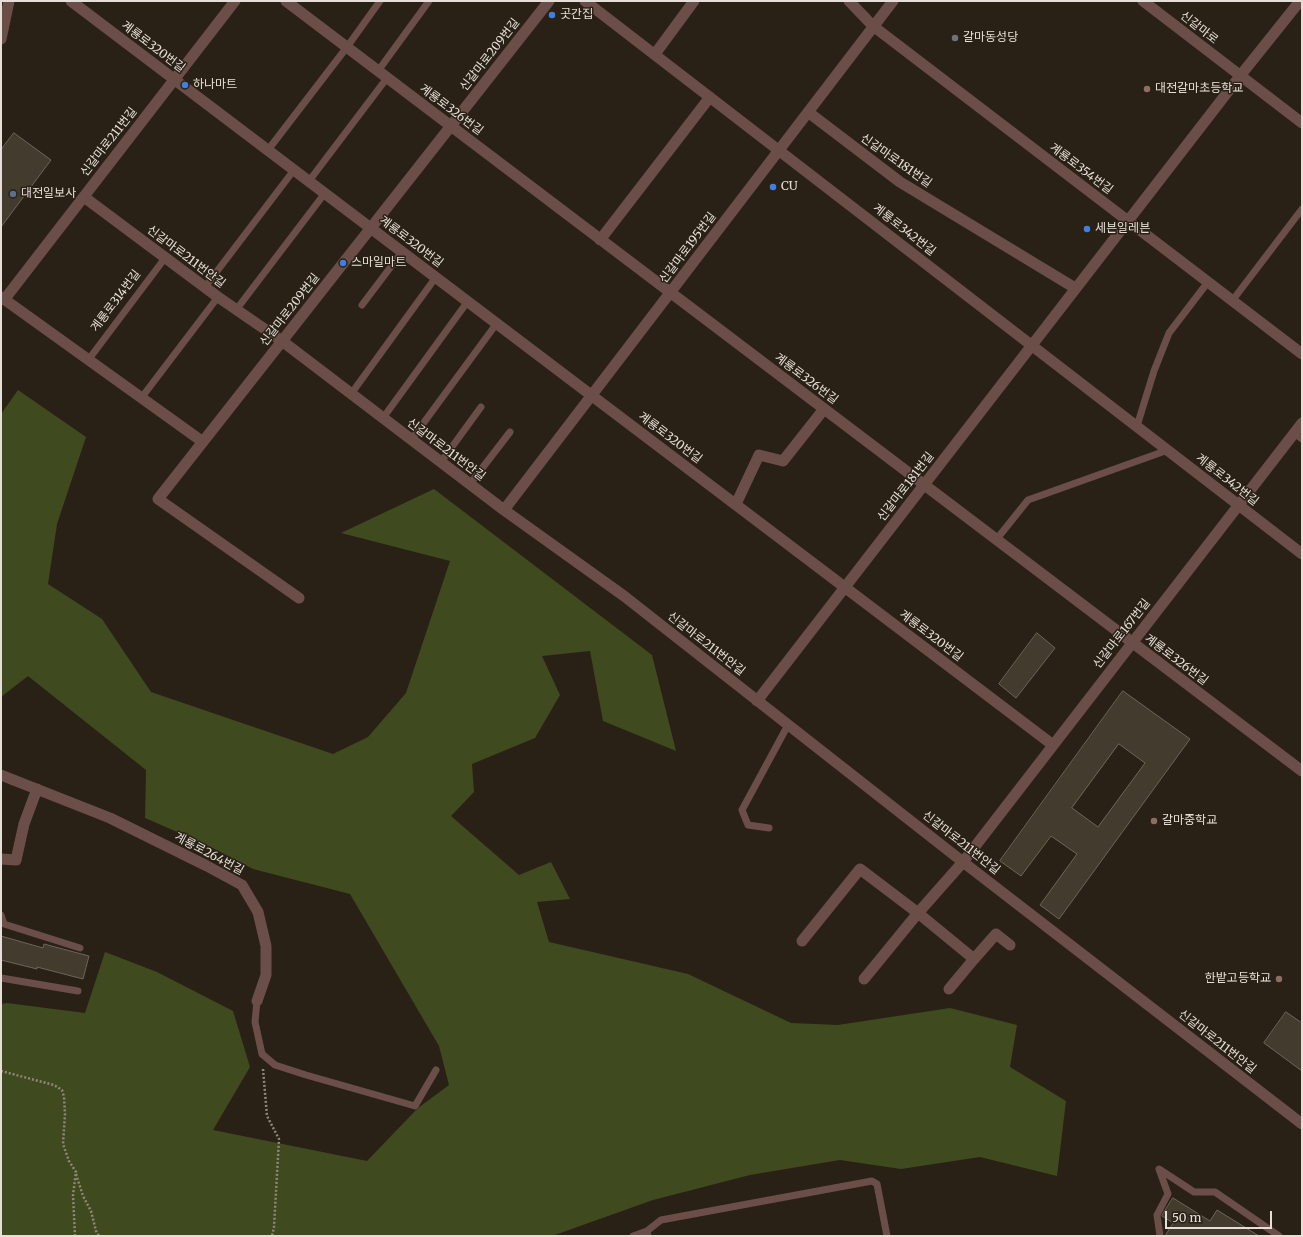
<!DOCTYPE html>
<html>
<head>
<meta charset="utf-8">
<style>
  body { margin:0 }
  #map { position:relative; width:1303px; height:1237px; overflow:hidden; background:#2a2116; font-family:Merriweather,serif }
  canvas { display:block }
  .frame { position:absolute; inset:0; border:2px solid #e5dfd7; pointer-events:none }
  .scale { position:absolute; left:1165px; top:1211px; width:107px; height:18px; box-sizing:border-box; border:2px solid #e5dfd7; border-top:0; padding-left:5px; font-size:12px; line-height:14px; white-space:nowrap; color:#e5dfd7; -webkit-text-stroke:3px #2a2116; paint-order:stroke }
</style>
</head>
<body>
<div id="map">
<canvas width="1303" height="1237"></canvas>
<div class="frame"></div>
<div class="scale">50 m</div>
</div>
<script>
const g = document.querySelector('canvas').getContext('2d');
g.lineJoin = 'round';
function fillPath(path, color) {
  g.fillStyle = color;
  g.fill(path, 'evenodd');
}
function trace(path, color, width, dash) {
  g.strokeStyle = color;
  g.lineWidth = width;
  g.lineCap = dash ? 'butt' : 'round';
  g.setLineDash(dash || []);
  g.stroke(path);
}
function label(font, color, halo, rows, align = 'center') {
  g.font = font + ' Merriweather,"Noto Sans KR",serif';
  g.lineWidth = 3;
  g.setLineDash([]);
  g.textBaseline = 'middle';
  g.strokeStyle = halo;
  g.fillStyle = color;
  for (const [text, x, y, turn = 0] of rows) {
    g.save();
    g.translate(x, y);
    g.rotate((+turn || 0) * Math.PI / 180);
    g.textAlign = isNaN(turn) ? turn : align;
    if (halo) g.strokeText(text, 0, 0);
    g.fillText(text, 0, 0);
    g.restore();
  }
}
fillPath(new Path2D(`
  M 18,390 L 86,437 L 57,524 L 48,584 L 102,619 L 151,692 L 333,754 L 368,737 L 406,693 L 450,561 L 341,533 L 434,489 L 652,655 L 676,751 L 603,721 L 590,651 L 542,656 L 560,695 L 535,738 L 472,764 L 474,792 L 451,816 L 519,875 L 551,862 L 570,899 L 537,902 L 549,942 L 688,974 L 791,1023 L 838,1025 L 950,1008 L 1017,1025 L 1010,1067 L 1066,1101 L 1057,1176 L 980,1157 L 901,1169 L 840,1160 L 750,1175 L 653,1200 L 552,1236 L 1,1236 L 1,1004 L 7,1003 L 85,1013 L 105,952 L 157,972 L 233,1011 L 250,1067 L 213,1130 L 367,1161 L 418,1108 L 449,1085 L 439,1046 L 350,894 L 253,869 L 205,844 L 145,818 L 146,770 L 28,676 L 1,697 L 1,414 Z`), '#3f4a1f');
const building = new Path2D(`
  M 14,133 L 51,160 L 1,227 L 1,150 Z
  M 1037,633 L 1055,648 L 1016,698 L 999,684 Z
  M 1123,691 L 1190,739 L 1059,919 L 1040,905 L 1077,854 L 1051,836 L 1021,876 L 1000,861 ZM 1119,744 L 1145,763 L 1098,827 L 1072,808 Z
  M 1,936 L 43,948 L 44,944 L 89,956 L 83,979 L 37,967 L 37,969 L 1,960 Z
  M 1286,1012 L 1302,1023 L 1302,1071 L 1264,1043 Z
  M 1173,1198 L 1210,1221 L 1217,1210 L 1259,1236 L 1165,1236 L 1173,1223 L 1162,1216 Z`);
fillPath(building, '#433b2e');
trace(building, '#6e6557', 1);
trace(new Path2D(`
  M 263,1069 L 267,1116 L 279,1139 L 274,1227 L 272,1236
  M 1,1071 L 54,1085 L 62,1090 L 64,1097 L 65,1114 L 63,1144 L 69,1161 L 76,1172 L 73,1195 L 75,1236
  M 76,1174 L 83,1196 L 91,1211 L 96,1231 L 99,1236`), '#8f877e', 2.5, [2, 2]);
trace(new Path2D(`
  M 378,71 L 429,1
  M 268,150 L 347,47 L 380,1
  M 309,181 L 387,78
  M 205,287 L 294,170
  M 1232,301 L 1302,209
  M 362,305 L 402,252
  M 236,310 L 325,193
  M 89,359 L 165,258
  M 351,394 L 436,277
  M 142,397 L 218,297
  M 383,418 L 468,301
  M 1137,426 L 1154,371 L 1169,333 L 1208,282
  M 1294,433 L 1302,439
  M 411,440 L 497,323
  M 441,462 L 481,407
  M 470,484 L 510,432
  M 996,540 L 1028,500 L 1168,450
  M 769,828 L 748,825 L 742,810 L 788,725
  M 1,915 L 4,924 L 80,948
  M 1,978 L 78,991
  M 257,1001 L 255,1022 L 262,1054 L 275,1065 L 306,1075 L 415,1106 L 436,1070
  M 633,1236 L 647,1231
  M 648,1236 L 647,1231 L 661,1220 L 872,1181 L 877,1184 L 887,1236
  M 1160,1236 L 1157,1215 L 1168,1194 L 1159,1169 L 1194,1192 L 1215,1192 L 1279,1236`), '#6b4e48', 7);
trace(new Path2D(`
  M 71,1 L 1053,745
  M 286,1 L 1302,771
  M 585,1 L 1302,554
  M 849,1 L 873,26 L 1302,354
  M 1,39 L 9,1
  M 655,54 L 694,1
  M 808,112 L 900,182 L 1075,288
  M 84,197 L 218,297 L 282,341 L 504,510 L 624,596 L 963,862 L 1302,1124
  M 600,240 L 710,97
  M 1,297 L 203,442
  M 4,300 L 235,1
  M 736,504 L 759,455 L 783,461 L 824,409
  M 504,510 L 893,1
  M 299,598 L 158,499 L 549,1
  M 757,701 L 1240,76 L 1300,1
  M 1,775 L 110,818 L 207,866 L 242,885 L 258,912 L 266,946 L 266,975 L 257,1001
  M 1,859 L 16,860 L 24,824 L 37,789
  M 802,941 L 860,869 L 918,913 L 974,959 L 996,934 L 1010,945
  M 864,979 L 918,913 L 963,862 L 1302,423
  M 949,989 L 974,959`), '#6b4e48', 11);
trace(new Path2D(`
  M 1143,1 L 1302,123`), '#6b4e48', 11);
for (const [x, y, r, color] of [
  [552,15,4,"#3f7fe0"],
  [955,38,4,"#6b7280"],
  [185,85,4,"#3f7fe0"],
  [1147,89,4,"#8d6e63"],
  [773,187,4,"#3f7fe0"],
  [13,194,4,"#5c6f8a"],
  [1087,229,4,"#3f7fe0"],
  [343,263,4,"#3f7fe0"],
  [1154,821,4,"#8d6e63"],
  [1279,979,4,"#8d6e63"]
]) {
  const dot = new Path2D();
  dot.arc(x, y, r, 0, 2 * Math.PI);
  g.fillStyle = color;
  g.fill(dot);
  trace(dot, '#2a2116', 1.5);
}
label('12px', '#e5dfd7', '#2a2116', [
  ["곳간집",560,15],
  ["갈마동성당",963,38],
  ["하나마트",193,85],
  ["대전갈마초등학교",1155,89],
  ["CU",781,187],
  ["대전일보사",21,194],
  ["세븐일레븐",1095,229],
  ["스마일마트",351,263],
  ["갈마중학교",1162,821],
  ["한밭고등학교",1271,979,"right"]
], 'left');
label('12px', '#e5dfd7', '#2a2116', [
  ["신갈마로",1199,28,38],
  ["계룡로320번길",153,47,37],
  ["신갈마로209번길",490,55,-52],
  ["계룡로326번길",451,110,37],
  ["신갈마로211번길",109,142,-52],
  ["신갈마로181번길",896,161,35],
  ["계룡로354번길",1081,169,37],
  ["계룡로342번길",904,230,38],
  ["계룡로320번길",411,242,37],
  ["신갈마로195번길",688,248,-53],
  ["신갈마로211번안길",186,257,37],
  ["계룡로314번길",116,301,-53],
  ["신갈마로209번길",290,310,-52],
  ["계룡로326번길",806,379,37],
  ["계룡로320번길",670,438,37],
  ["신갈마로211번안길",446,450,37],
  ["계룡로342번길",1227,480,38],
  ["신갈마로181번길",906,487,-52],
  ["신갈마로167번길",1122,634,-52],
  ["계룡로320번길",931,636,37],
  ["신갈마로211번안길",706,644,38],
  ["계룡로326번길",1176,660,37],
  ["신갈마로211번안길",961,843,38],
  ["계룡로264번길",209,854,28],
  ["신갈마로211번안길",1217,1042,38]
]);
</script>
</body>
</html>
